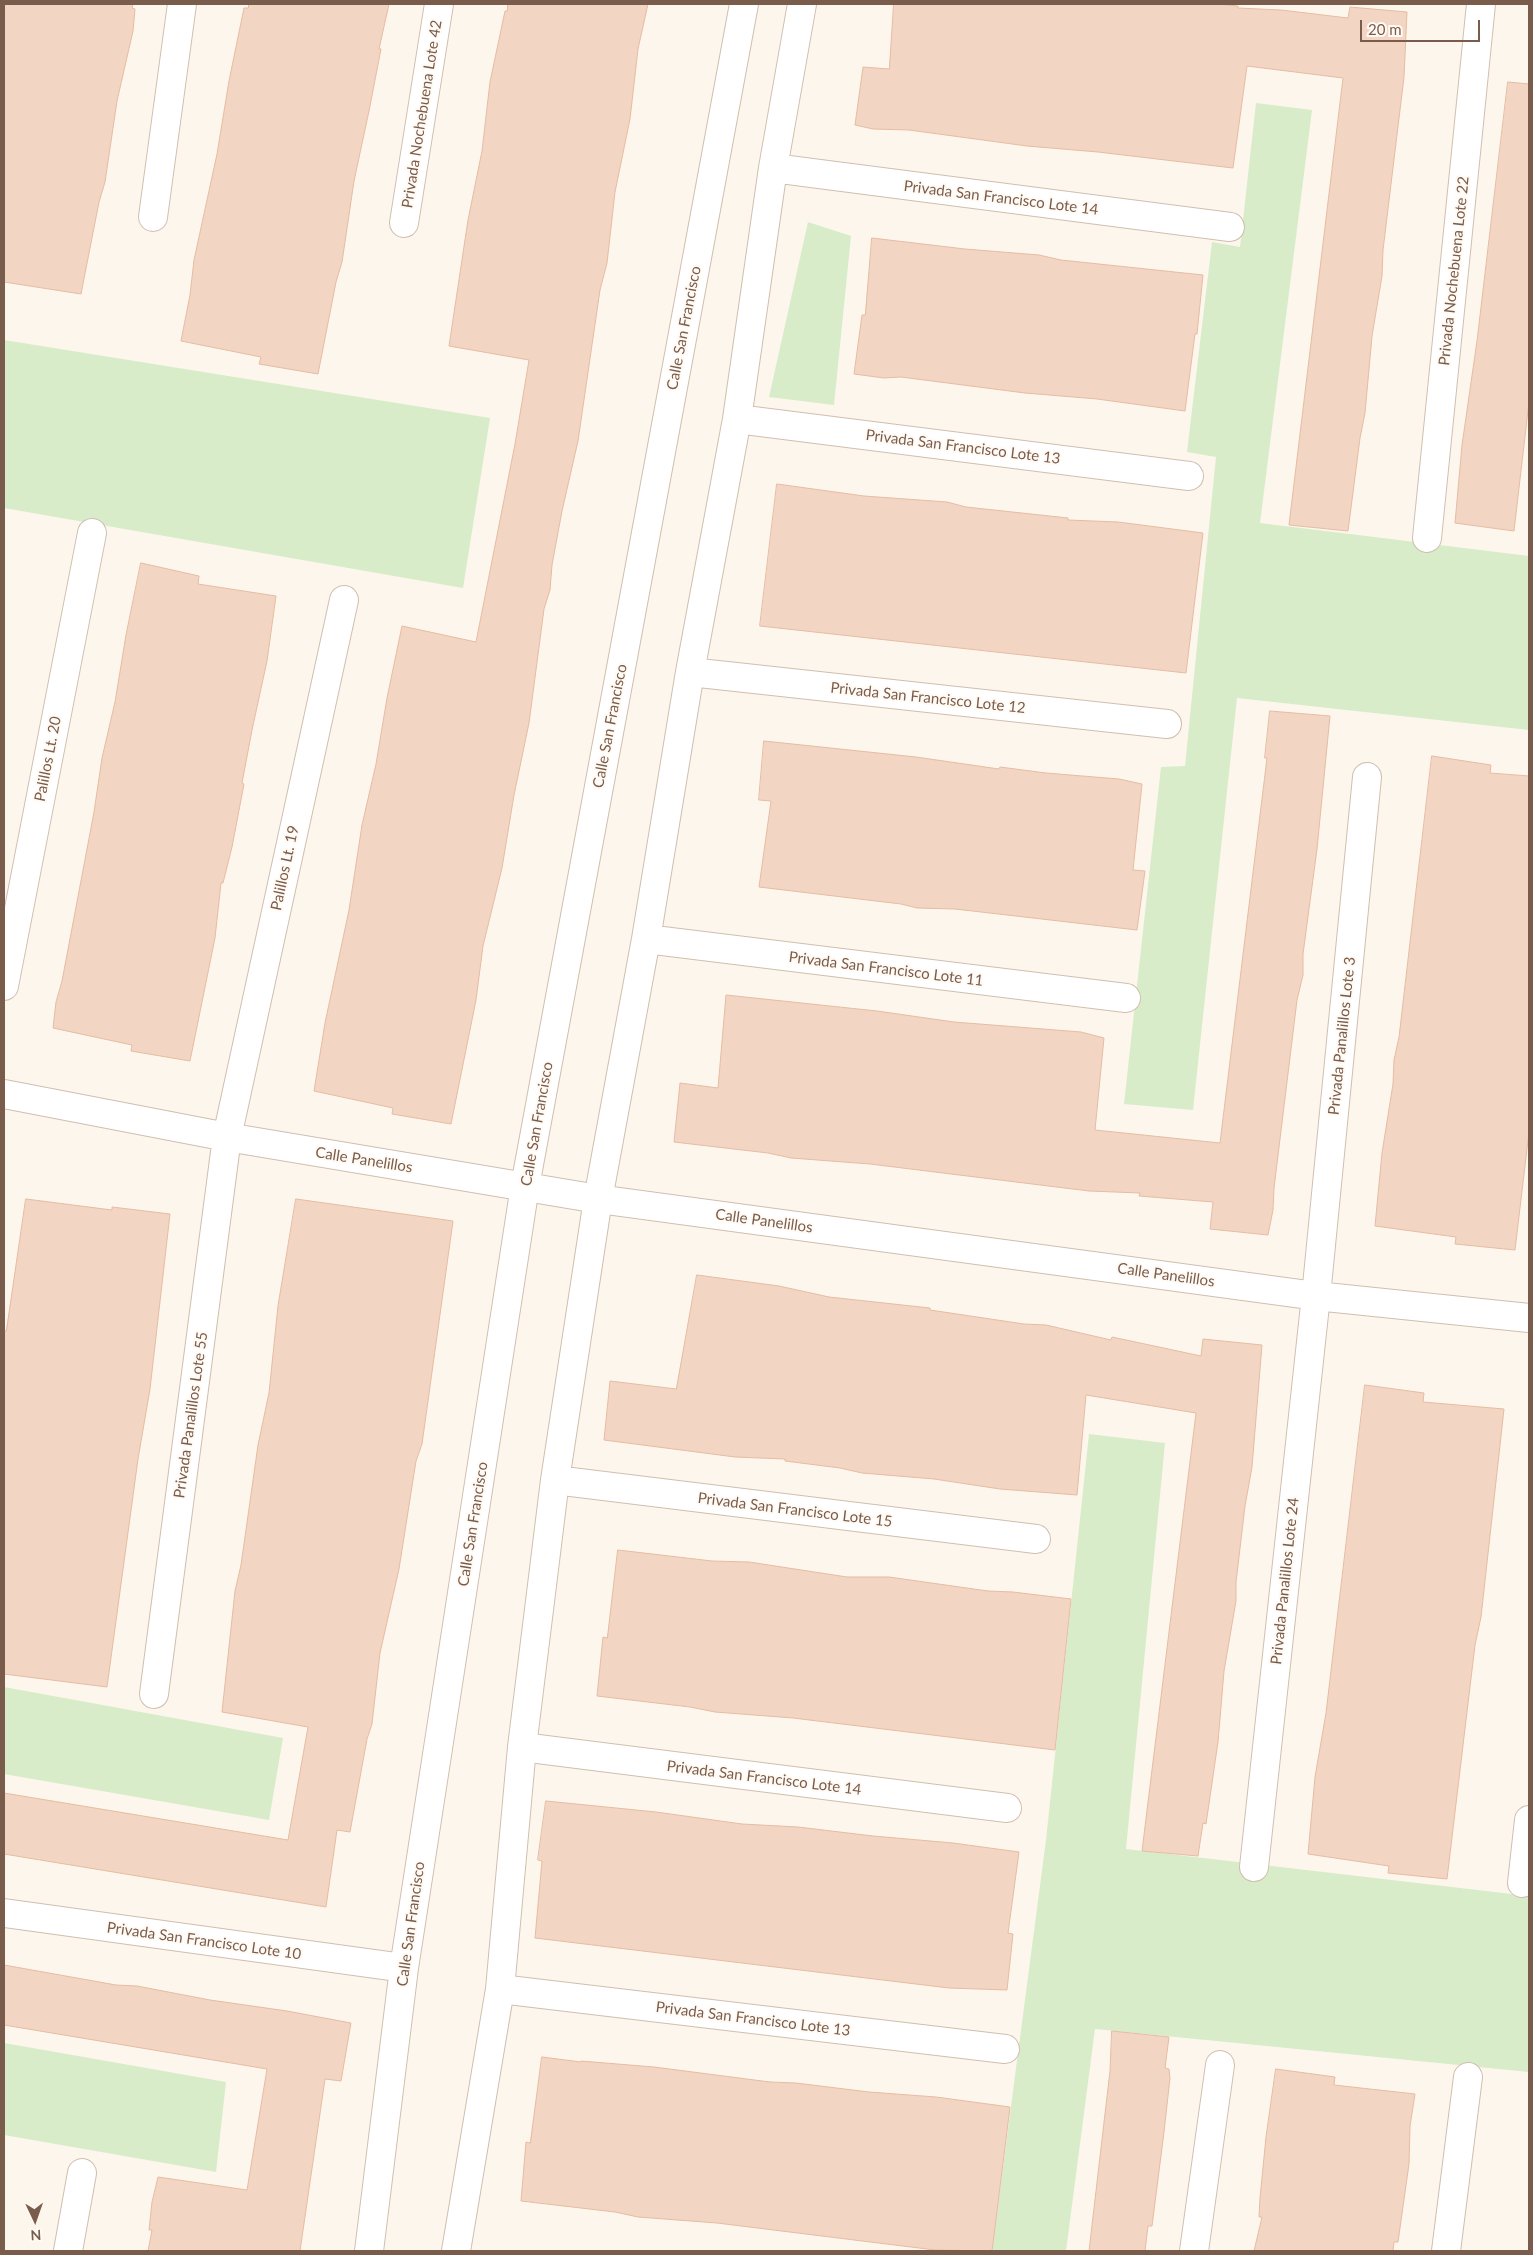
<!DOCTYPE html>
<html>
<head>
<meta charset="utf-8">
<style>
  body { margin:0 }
  #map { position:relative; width:1533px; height:2255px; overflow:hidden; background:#fdf6ec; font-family:Lato,sans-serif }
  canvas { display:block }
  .frame { position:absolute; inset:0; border:5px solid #7a5c4d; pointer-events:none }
  .north { position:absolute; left:10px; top:2195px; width:50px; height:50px; -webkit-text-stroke:4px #fffaf3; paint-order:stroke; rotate:177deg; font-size:14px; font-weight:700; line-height:20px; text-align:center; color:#7a5c4d }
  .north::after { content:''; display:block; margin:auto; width:18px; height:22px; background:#7a5c4d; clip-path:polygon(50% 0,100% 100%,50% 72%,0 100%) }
  .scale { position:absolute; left:1360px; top:20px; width:120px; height:22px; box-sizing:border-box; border:2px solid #7a5c4d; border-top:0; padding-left:6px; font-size:15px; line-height:18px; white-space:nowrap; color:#7a5c4d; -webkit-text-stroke:4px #fffaf3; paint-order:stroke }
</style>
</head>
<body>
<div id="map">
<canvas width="1533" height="2255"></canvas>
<div class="frame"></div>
<div class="north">N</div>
<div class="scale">20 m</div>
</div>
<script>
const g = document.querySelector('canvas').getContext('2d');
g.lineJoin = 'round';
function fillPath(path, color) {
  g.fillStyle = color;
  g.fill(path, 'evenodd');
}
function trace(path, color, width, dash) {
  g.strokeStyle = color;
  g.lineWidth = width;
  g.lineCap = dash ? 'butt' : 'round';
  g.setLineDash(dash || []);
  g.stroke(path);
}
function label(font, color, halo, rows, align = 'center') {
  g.font = font + ' Lato,sans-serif';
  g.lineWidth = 4;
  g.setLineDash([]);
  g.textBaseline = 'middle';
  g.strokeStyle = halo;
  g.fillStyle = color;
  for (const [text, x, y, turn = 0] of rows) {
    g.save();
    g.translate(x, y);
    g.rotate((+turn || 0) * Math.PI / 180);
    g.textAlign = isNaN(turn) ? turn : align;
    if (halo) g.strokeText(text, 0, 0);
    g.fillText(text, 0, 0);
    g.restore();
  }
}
fillPath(new Path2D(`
  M 1256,103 L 1312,110 L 1260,523 L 1529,556 L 1529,730 L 1237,698 L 1193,1110 L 1124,1104 L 1161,767 L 1185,766 L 1216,457 L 1187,452 L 1212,242 L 1240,247 Z
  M 808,222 L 851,236 L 834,405 L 769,397 Z
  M 4,340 L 490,418 L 463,588 L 4,508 Z
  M 1089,1434 L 1165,1443 L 1126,1849 L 1529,1896 L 1529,2072 L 1095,2029 L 1066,2251 L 992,2251 L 1046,1840 Z
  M 4,1687 L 283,1738 L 269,1820 L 4,1774 Z
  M 4,2043 L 226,2082 L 216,2172 L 4,2135 Z`), '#d8ecc9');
const building = new Path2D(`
  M 4,4 L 133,4 L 132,8 L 135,9 L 133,31 L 117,101 L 105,182 L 99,202 L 81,294 L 4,282 Z
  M 249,4 L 389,4 L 379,49 L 381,49 L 369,111 L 354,181 L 342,262 L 336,282 L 318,374 L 259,364 L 261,357 L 181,341 L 190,295 L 194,260 L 217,154 L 229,81 L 244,8 L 248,8 Z
  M 508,4 L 648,4 L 638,49 L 630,119 L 615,192 L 607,263 L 600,290 L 578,441 L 562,511 L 552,565 L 550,590 L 544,609 L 529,723 L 514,795 L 502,868 L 483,946 L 476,1000 L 451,1124 L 392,1114 L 393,1108 L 314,1091 L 325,1023 L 349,910 L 362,825 L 376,764 L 387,698 L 402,626 L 476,642 L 515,444 L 529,360 L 449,346 L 468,220 L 482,151 L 490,82 L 505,11 L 507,11 Z
  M 894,4 L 1218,4 L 1238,6 L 1238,8 L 1281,10 L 1348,18 L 1350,7 L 1407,12 L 1404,77 L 1383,250 L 1382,276 L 1372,336 L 1365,413 L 1360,438 L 1348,531 L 1289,525 L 1343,78 L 1247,66 L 1233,168 L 1098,152 L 1027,146 L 909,130 L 873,129 L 855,125 L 863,67 L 889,69 Z
  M 1508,82 L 1529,84 L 1529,402 L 1514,531 L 1455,523 L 1462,445 L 1477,341 Z
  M 872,238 L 965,249 L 1039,255 L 1061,260 L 1203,275 L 1197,334 L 1195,334 L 1185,411 L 1097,399 L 1025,393 L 901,377 L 884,378 L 854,374 L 862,315 L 865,315 Z
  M 777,484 L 864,496 L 947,502 L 966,507 L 1068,518 L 1068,520 L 1118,522 L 1203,533 L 1186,673 L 760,626 Z
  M 141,563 L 199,576 L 198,584 L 276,596 L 267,661 L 252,730 L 242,783 L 244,784 L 232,847 L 223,883 L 221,883 L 215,938 L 190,1061 L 131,1051 L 132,1045 L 53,1028 L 56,1002 L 62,981 L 94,812 L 102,758 L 115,702 L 126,635 Z
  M 1270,711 L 1330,716 L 1317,849 L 1303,954 L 1303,975 L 1297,1000 L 1274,1188 L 1273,1210 L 1268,1235 L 1210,1229 L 1213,1202 L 1139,1196 L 1140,1193 L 1089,1191 L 870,1164 L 791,1158 L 768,1153 L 674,1142 L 680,1083 L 718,1088 L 726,995 L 877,1011 L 954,1022 L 1081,1032 L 1104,1038 L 1095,1130 L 1220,1143 L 1267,758 L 1265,758 Z
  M 764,741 L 916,757 L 999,769 L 1000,767 L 1046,773 L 1119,779 L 1142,784 L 1133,870 L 1145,871 L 1137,930 L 955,909 L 917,908 L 901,904 L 759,887 L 771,801 L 759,800 Z
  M 1432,756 L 1491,765 L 1490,773 L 1529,776 L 1529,1132 L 1515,1250 L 1455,1244 L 1456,1237 L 1375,1226 L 1382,1153 L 1393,1084 L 1394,1060 L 1399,1037 Z
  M 26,1199 L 112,1210 L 112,1207 L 170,1214 L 150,1389 L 138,1459 L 107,1687 L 4,1674 L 4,1331 L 6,1331 Z
  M 296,1199 L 453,1221 L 422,1444 L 416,1461 L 399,1569 L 380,1653 L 372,1724 L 367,1739 L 350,1832 L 337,1830 L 326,1907 L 4,1854 L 4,1793 L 288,1840 L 308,1727 L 222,1712 L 235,1591 L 241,1565 L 258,1445 L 269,1393 L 278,1306 Z
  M 697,1275 L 779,1286 L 829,1297 L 930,1308 L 930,1310 L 1024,1324 L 1046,1325 L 1111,1340 L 1112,1337 L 1201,1356 L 1203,1339 L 1262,1345 L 1252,1467 L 1245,1506 L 1236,1582 L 1236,1601 L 1224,1671 L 1218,1742 L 1206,1824 L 1203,1823 L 1198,1856 L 1142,1851 L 1196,1413 L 1086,1395 L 1077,1495 L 1000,1489 L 934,1479 L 862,1473 L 840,1468 L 785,1461 L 785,1459 L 735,1457 L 604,1440 L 610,1381 L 676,1389 Z
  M 1365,1385 L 1424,1393 L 1423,1402 L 1504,1409 L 1481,1617 L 1475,1645 L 1447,1879 L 1388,1873 L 1389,1866 L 1308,1854 L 1315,1777 L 1326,1713 Z
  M 618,1550 L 712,1561 L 749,1562 L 847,1577 L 889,1577 L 988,1591 L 1013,1592 L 1071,1599 L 1055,1750 L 793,1718 L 715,1712 L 690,1707 L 597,1696 L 603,1637 L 607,1638 Z
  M 546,1801 L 656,1812 L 742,1824 L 798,1827 L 873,1836 L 953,1843 L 1019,1852 L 1008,1933 L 1013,1934 L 1007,1990 L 949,1988 L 535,1938 L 542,1861 L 538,1860 Z
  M 4,1965 L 116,1985 L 137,1986 L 210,2000 L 287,2011 L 351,2023 L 341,2081 L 325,2079 L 300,2251 L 148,2251 L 152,2230 L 149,2230 L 152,2202 L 158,2177 L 247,2190 L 267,2069 L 4,2025 Z
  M 1112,2031 L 1169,2037 L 1165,2068 L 1169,2069 L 1170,2078 L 1164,2132 L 1152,2226 L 1148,2226 L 1145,2251 L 1089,2251 L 1110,2071 Z
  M 542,2057 L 581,2062 L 581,2061 L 654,2067 L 770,2082 L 796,2083 L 869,2092 L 936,2097 L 1010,2107 L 992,2251 L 935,2250 L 717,2223 L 638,2217 L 615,2212 L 521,2201 L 526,2142 L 530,2143 Z
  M 1276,2069 L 1335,2077 L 1334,2085 L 1415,2094 L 1410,2126 L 1409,2164 L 1398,2242 L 1394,2242 L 1393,2251 L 1254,2251 L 1262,2217 L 1259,2217 L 1260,2198 L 1266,2137 Z`);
fillPath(building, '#f3d5c3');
trace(building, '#e6bba3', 1);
const minor = new Path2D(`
  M 773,168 L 1230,227
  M 153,217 L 182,4
  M 404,223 L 439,4
  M 737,419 L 1189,476
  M 1427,538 L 1481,4
  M 690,672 L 1167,724
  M 646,939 L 1126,998
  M 4,986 L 92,533
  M 4,1094 L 227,1137 L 598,1199 L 1316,1296 L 1529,1318
  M 555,1480 L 1036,1539
  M 154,1694 L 227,1137 L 344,600
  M 522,1747 L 1007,1808
  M 1254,1867 L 1316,1296 L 1367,777
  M 1522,1883 L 1529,1820
  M 4,1913 L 404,1968
  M 500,1989 L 1005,2049
  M 68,2251 L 82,2173
  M 369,2251 L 404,1968 L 525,1186 L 744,4
  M 456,2251 L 500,1989 L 522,1747 L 555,1480 L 598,1199 L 646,939 L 690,672 L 737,419 L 773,168 L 802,4
  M 1194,2251 L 1220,2065
  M 1446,2251 L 1468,2077`);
trace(minor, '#d1beb0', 30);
trace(minor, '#fff', 28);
label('15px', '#7a5c4d', '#fffaf3', [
  ["Privada Nochebuena Lote 42",422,114,-81],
  ["Privada San Francisco Lote 14",1001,198,7],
  ["Privada Nochebuena Lote 22",1454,271,-84],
  ["Calle San Francisco",684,328,-79],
  ["Privada San Francisco Lote 13",963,447,7],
  ["Privada San Francisco Lote 12",928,698,6],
  ["Calle San Francisco",610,726,-79],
  ["Palillos Lt. 20",48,759,-79],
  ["Palillos Lt. 19",285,868,-78],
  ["Privada San Francisco Lote 11",886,969,7],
  ["Privada Panalillos Lote 3",1342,1036,-84],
  ["Calle San Francisco",537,1124,-80],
  ["Calle Panelillos",364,1160,9],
  ["Calle Panelillos",764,1221,8],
  ["Calle Panelillos",1166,1275,8],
  ["Privada Panalillos Lote 55",191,1415,-82],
  ["Privada San Francisco Lote 15",795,1510,7],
  ["Calle San Francisco",473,1524,-81],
  ["Privada Panalillos Lote 24",1285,1581,-84],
  ["Privada San Francisco Lote 14",764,1778,7],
  ["Calle San Francisco",411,1924,-82],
  ["Privada San Francisco Lote 10",204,1941,8],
  ["Privada San Francisco Lote 13",753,2019,7]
]);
</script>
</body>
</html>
